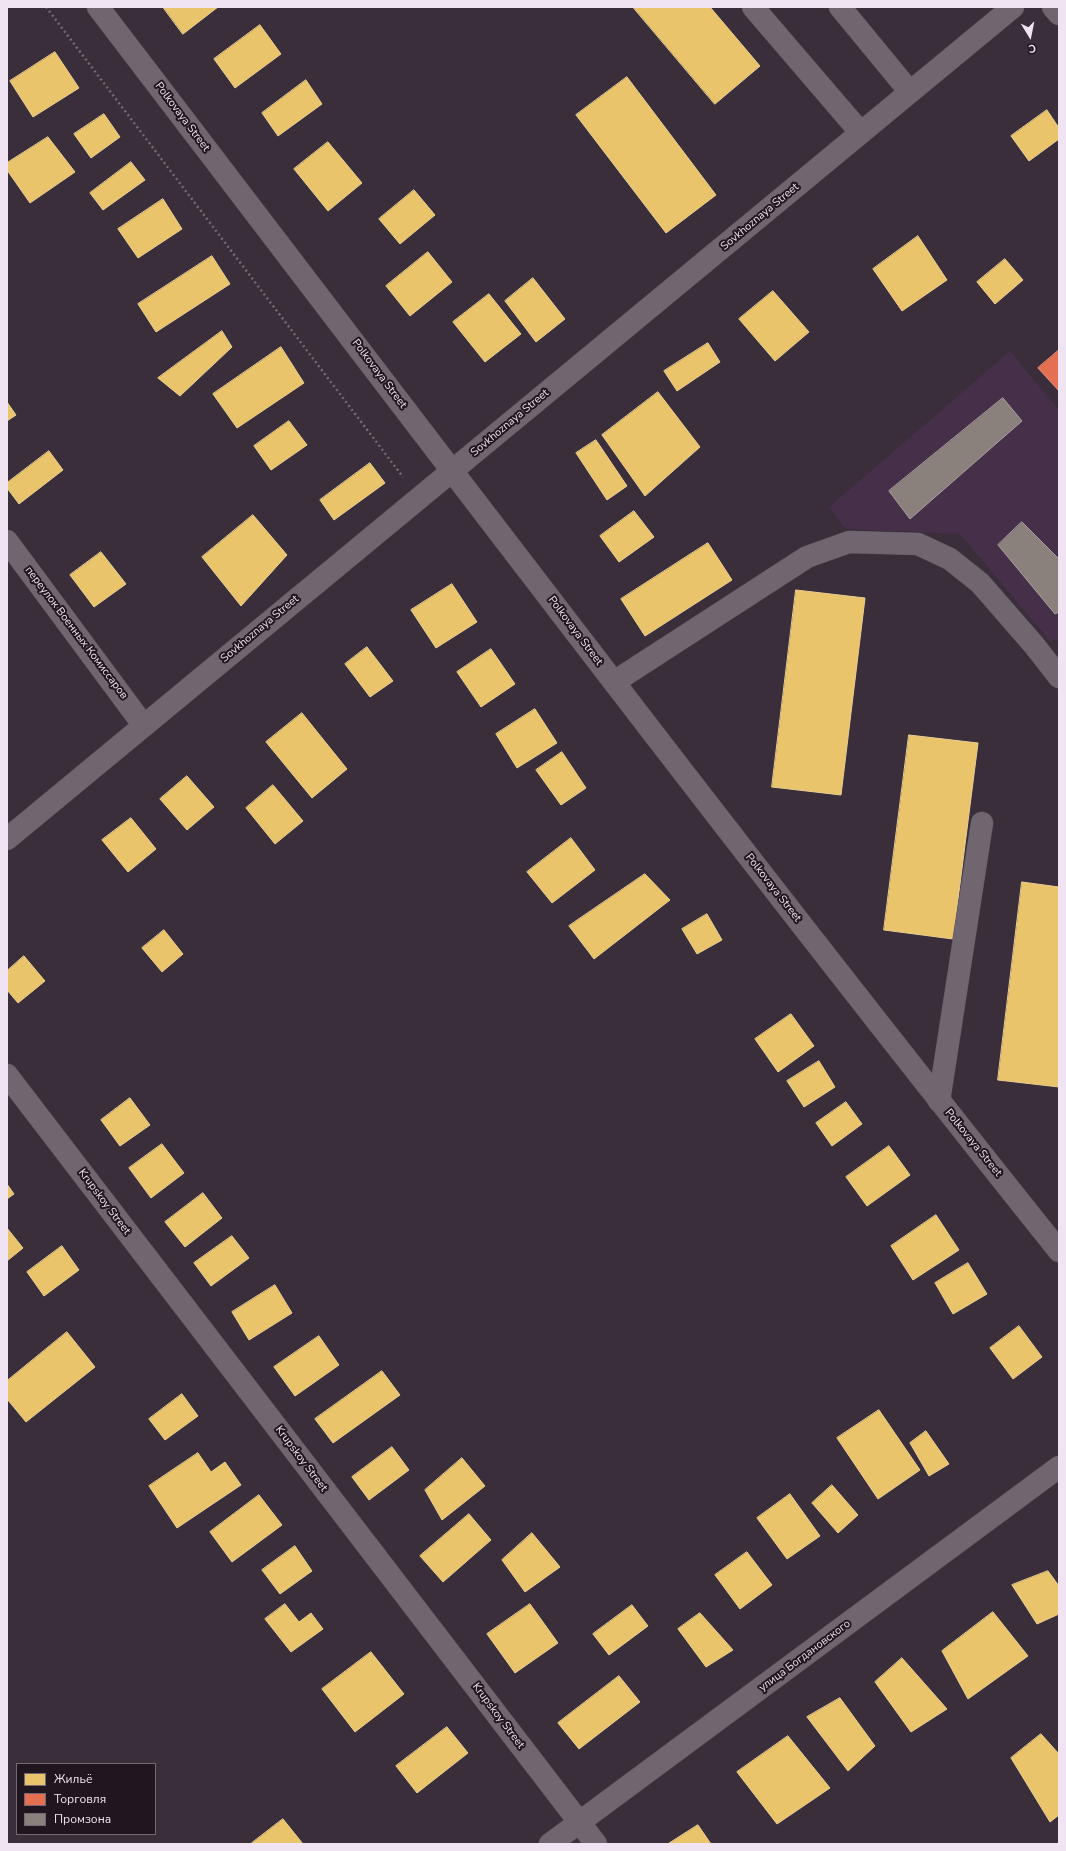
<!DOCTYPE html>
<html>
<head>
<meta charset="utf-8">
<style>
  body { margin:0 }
  #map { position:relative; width:1066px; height:1851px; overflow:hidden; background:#392e3a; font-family:"Nunito Sans",sans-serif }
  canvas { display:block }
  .frame { position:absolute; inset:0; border:8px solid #f1e4f2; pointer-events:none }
  .legend { position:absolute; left:16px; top:1763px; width:140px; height:72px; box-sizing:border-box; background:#1f1620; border:1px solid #736874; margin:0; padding:5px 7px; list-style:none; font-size:12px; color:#f1e4f2 }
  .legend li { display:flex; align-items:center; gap:8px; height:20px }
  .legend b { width:20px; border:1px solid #736874 }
  .north { position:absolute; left:1010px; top:16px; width:40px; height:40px; -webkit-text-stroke:3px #1f1620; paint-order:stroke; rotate:170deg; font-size:11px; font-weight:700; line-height:16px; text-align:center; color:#f1e4f2 }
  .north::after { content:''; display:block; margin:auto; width:14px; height:18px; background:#f1e4f2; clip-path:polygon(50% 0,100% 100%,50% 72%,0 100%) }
</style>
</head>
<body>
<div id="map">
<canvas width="1066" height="1851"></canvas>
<div class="frame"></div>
<ul class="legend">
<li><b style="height:11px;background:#e9c46a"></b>Жильё</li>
<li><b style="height:11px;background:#e76f51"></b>Торговля</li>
<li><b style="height:11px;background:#8a817c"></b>Промзона</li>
</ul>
<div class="north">С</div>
</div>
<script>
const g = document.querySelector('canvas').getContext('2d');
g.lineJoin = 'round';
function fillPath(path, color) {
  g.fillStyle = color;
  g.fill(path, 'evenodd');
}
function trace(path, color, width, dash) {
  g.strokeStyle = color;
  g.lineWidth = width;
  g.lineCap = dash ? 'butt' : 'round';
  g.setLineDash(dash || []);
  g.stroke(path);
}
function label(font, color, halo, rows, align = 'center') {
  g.font = font + ' "Nunito Sans",sans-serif';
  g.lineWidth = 4;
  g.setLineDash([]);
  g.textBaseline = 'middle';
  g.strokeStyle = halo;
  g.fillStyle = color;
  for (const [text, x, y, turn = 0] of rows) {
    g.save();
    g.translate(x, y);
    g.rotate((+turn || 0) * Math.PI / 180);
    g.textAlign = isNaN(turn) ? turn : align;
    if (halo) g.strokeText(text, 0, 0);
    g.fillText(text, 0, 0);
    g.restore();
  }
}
fillPath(new Path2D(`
  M 1010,351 L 1059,410 L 1059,639 L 1050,641 L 960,534 L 846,529 L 829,507 Z`), '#462f49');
const homes = new Path2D(`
  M 163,7 L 218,7 L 183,34 Z
  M 633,7 L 710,7 L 760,66 L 715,104 Z
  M 260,25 L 281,54 L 235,88 L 214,59 Z
  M 55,52 L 79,88 L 33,117 L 10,81 Z
  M 627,77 L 716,195 L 666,233 L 576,115 Z
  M 306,80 L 322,104 L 278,136 L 262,113 Z
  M 1047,110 L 1059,128 L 1059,139 L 1029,161 L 1011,136 Z
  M 104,114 L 120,137 L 91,158 L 74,134 Z
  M 48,137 L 75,172 L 30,203 L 7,170 L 7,163 Z
  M 328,142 L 362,183 L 328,211 L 294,169 Z
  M 131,162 L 145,180 L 103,210 L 90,193 Z
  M 414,190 L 435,215 L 400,244 L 379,219 Z
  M 163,199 L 182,229 L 138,258 L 118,229 Z
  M 918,236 L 947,280 L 902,311 L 873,269 Z
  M 428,252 L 452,282 L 410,316 L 386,286 Z
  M 212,256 L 230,284 L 156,332 L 138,304 Z
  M 1005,259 L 1023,280 L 995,304 L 977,282 Z
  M 533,278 L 565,319 L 536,342 L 505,301 Z
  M 773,291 L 809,332 L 775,361 L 739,319 Z
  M 489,294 L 521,334 L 485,362 L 453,322 Z
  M 222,331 L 232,347 L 180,396 L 158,378 Z
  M 708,343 L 720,362 L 677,391 L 664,371 Z
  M 281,347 L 304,383 L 237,428 L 213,394 Z
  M 658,392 L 700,447 L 645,496 L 602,435 Z
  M 7,402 L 16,415 L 7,421 Z
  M 289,421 L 307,445 L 271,470 L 254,446 Z
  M 596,440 L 627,486 L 607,500 L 576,453 Z
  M 49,451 L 63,470 L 19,504 L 7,488 L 7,483 Z
  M 370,463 L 385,483 L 334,520 L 320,500 Z
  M 634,511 L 654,537 L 619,562 L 600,536 Z
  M 253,515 L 287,555 L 241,606 L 202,557 Z
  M 708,543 L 732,580 L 645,636 L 621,599 Z
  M 101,552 L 126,584 L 94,607 L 70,575 Z
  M 452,584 L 477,622 L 436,648 L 411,610 Z
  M 796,590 L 865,598 L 841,795 L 772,787 Z
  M 367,647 L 393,681 L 370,697 L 345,664 Z
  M 491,649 L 515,684 L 481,707 L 457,672 Z
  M 535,709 L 557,743 L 517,768 L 496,734 Z
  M 302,713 L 347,769 L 312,798 L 266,742 Z
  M 909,735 L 978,743 L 953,939 L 884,930 Z
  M 562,752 L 586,788 L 561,805 L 536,770 Z
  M 187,776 L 214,807 L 187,830 L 160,799 Z
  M 273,785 L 303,821 L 275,844 L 246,808 Z
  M 131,818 L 156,849 L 128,872 L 102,840 Z
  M 571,838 L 595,870 L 552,903 L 527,872 Z
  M 645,874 L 670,900 L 594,959 L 569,926 Z
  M 1022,882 L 1059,887 L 1059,1087 L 998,1080 Z
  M 707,914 L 722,940 L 697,954 L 682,929 Z
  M 164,930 L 183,954 L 162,972 L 142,948 Z
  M 24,956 L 45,981 L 18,1003 L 7,990 L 7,971 Z
  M 791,1014 L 814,1046 L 778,1072 L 755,1039 Z
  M 819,1061 L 835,1087 L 804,1107 L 787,1081 Z
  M 130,1098 L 150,1125 L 120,1146 L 101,1120 Z
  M 846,1102 L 862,1124 L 832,1146 L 816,1123 Z
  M 162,1144 L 184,1173 L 151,1198 L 129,1168 Z
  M 889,1146 L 910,1175 L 867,1206 L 846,1177 Z
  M 7,1184 L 14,1194 L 7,1199 Z
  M 203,1193 L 222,1218 L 185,1247 L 165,1222 Z
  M 936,1215 L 959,1250 L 913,1280 L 891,1246 Z
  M 7,1228 L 23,1248 L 7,1261 Z
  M 232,1236 L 249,1258 L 211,1286 L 194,1263 Z
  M 62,1246 L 79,1270 L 44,1296 L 27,1272 Z
  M 968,1263 L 987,1294 L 953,1314 L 935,1283 Z
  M 275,1285 L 292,1313 L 249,1340 L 232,1312 Z
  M 1019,1326 L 1042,1357 L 1013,1379 L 990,1348 Z
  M 67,1332 L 95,1367 L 26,1422 L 7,1399 L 7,1381 Z
  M 319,1336 L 339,1365 L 295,1396 L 274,1367 Z
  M 382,1371 L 400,1395 L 333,1443 L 315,1419 Z
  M 182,1394 L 198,1416 L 165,1440 L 149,1419 Z
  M 879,1410 L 920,1470 L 878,1499 L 837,1438 Z
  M 926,1431 L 949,1464 L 929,1476 L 910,1443 Z
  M 392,1447 L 409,1470 L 369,1500 L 352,1477 Z
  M 198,1453 L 211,1472 L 225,1462 L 241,1485 L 177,1528 L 149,1486 Z
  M 462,1458 L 485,1486 L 442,1520 L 425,1490 Z
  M 832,1485 L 858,1515 L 838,1533 L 812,1503 Z
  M 790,1494 L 820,1536 L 787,1559 L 757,1518 Z
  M 259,1495 L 282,1525 L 232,1562 L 210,1532 Z
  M 469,1514 L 491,1540 L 443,1582 L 420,1556 Z
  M 532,1533 L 560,1567 L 525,1592 L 502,1560 Z
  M 295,1546 L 312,1571 L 280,1594 L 262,1570 Z
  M 747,1552 L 772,1585 L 740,1609 L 715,1575 Z
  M 1048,1571 L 1059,1586 L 1059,1614 L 1037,1624 L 1012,1585 Z
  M 285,1604 L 299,1622 L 311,1613 L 323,1629 L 291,1652 L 265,1619 Z
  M 530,1604 L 558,1643 L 515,1673 L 487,1634 Z
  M 632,1605 L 648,1626 L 609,1655 L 593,1634 Z
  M 993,1612 L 1028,1656 L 968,1699 L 942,1651 Z
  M 700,1613 L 733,1650 L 706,1667 L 678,1629 Z
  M 371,1652 L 404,1694 L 355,1732 L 322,1689 Z
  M 902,1658 L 947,1709 L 911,1732 L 875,1682 Z
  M 619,1676 L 640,1702 L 579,1749 L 558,1723 Z
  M 840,1698 L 875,1746 L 848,1771 L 807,1717 Z
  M 447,1727 L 468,1753 L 417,1793 L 396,1766 Z
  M 1041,1734 L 1059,1754 L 1059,1815 L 1050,1822 L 1011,1758 Z
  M 788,1736 L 830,1788 L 777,1824 L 737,1772 Z
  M 283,1819 L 303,1844 L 253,1844 L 252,1843 Z
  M 698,1825 L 711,1844 L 668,1844 Z`);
fillPath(homes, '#e9c46a');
trace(homes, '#ebce93', 1);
const shops = new Path2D(`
  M 1059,350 L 1059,391 L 1038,368 Z`);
fillPath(shops, '#e76f51');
trace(shops, '#ea9281', 1);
const industry = new Path2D(`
  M 1003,398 L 1022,421 L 910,519 L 889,491 Z
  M 1022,522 L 1059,559 L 1059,612 L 1055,614 L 998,545 Z`);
fillPath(industry, '#8a817c');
trace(industry, '#a99f9f', 1);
const minor = new Path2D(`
  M 98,7 C 416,423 732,842 1059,1251
  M 753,7 L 861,133
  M 840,7 L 910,92
  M 1053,7 L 1059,14
  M 7,541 L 144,726
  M 614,682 L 807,557 L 849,542 L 918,544 L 950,559 L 980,583 L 1034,645 L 1059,677
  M 7,839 L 1013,7
  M 7,1075 L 596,1844
  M 939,1101 L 982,823
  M 550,1844 L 1059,1467`);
trace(minor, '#564d57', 23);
trace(new Path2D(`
  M 46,7 L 403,477`), '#746b74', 2.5, [2, 3]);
trace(minor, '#6f6670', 22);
label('11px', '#f1e4f2', '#1f1620', [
  ["Polkovaya Street",182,117,53],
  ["Sovkhoznaya Street",760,217,-40],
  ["Polkovaya Street",379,374,53],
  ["Sovkhoznaya Street",510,423,-40],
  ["Sovkhoznaya Street",260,629,-40],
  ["Polkovaya Street",575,631,53],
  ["переулок Военных Комиссаров",76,633,53],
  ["Polkovaya Street",773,888,52],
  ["Polkovaya Street",973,1143,51],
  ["Krupskoy Street",104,1202,53],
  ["Krupskoy Street",301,1459,53],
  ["улица Богдановского",805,1656,-37],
  ["Krupskoy Street",498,1716,53]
]);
</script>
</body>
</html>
